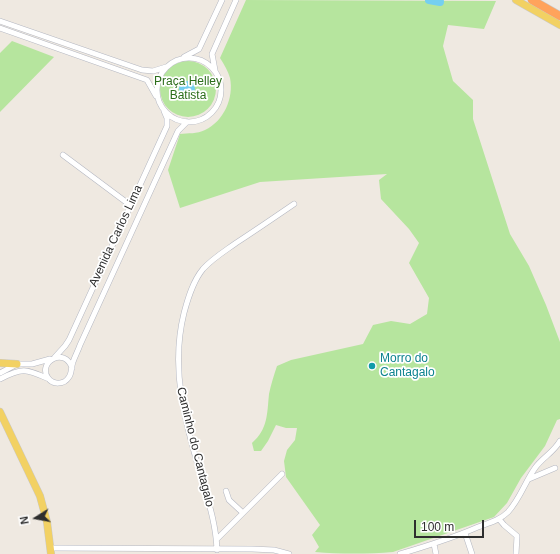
<!DOCTYPE html>
<html>
<head>
<meta charset="utf-8">
<style>
  body { margin:0 }
  #map { position:relative; width:560px; height:554px; overflow:hidden; background:#efe9e1; font-family:Helvetica,sans-serif }
  canvas { display:block }
  .north { position:absolute; left:16px; top:498px; width:40px; height:40px; -webkit-text-stroke:3px #fff; paint-order:stroke; rotate:259deg; font-size:11px; font-weight:700; line-height:16px; text-align:center; color:#2e2e2e }
  .north::after { content:''; display:block; margin:auto; width:14px; height:18px; background:#2e2e2e; clip-path:polygon(50% 0,100% 100%,50% 72%,0 100%) }
  .scale { position:absolute; left:414px; top:520px; width:70px; height:18px; box-sizing:border-box; border:2px solid #2e2e2e; border-top:0; padding-left:5px; font-size:12px; line-height:14px; white-space:nowrap; color:#2e2e2e; -webkit-text-stroke:3px #fff; paint-order:stroke }
</style>
</head>
<body>
<div id="map">
<canvas width="560" height="554"></canvas>
<div class="north">N</div>
<div class="scale">100 m</div>
</div>
<script>
const g = document.querySelector('canvas').getContext('2d');
g.lineJoin = 'round';
function fillPath(path, color) {
  g.fillStyle = color;
  g.fill(path, 'evenodd');
}
function trace(path, color, width, dash) {
  g.strokeStyle = color;
  g.lineWidth = width;
  g.lineCap = dash ? 'butt' : 'round';
  g.setLineDash(dash || []);
  g.stroke(path);
}
function label(font, color, halo, rows, align = 'center') {
  g.font = font + ' Helvetica,sans-serif';
  g.lineWidth = 3.5;
  g.setLineDash([]);
  g.textBaseline = 'middle';
  g.strokeStyle = halo;
  g.fillStyle = color;
  for (const [text, x, y, turn = 0] of rows) {
    g.save();
    g.translate(x, y);
    g.rotate((+turn || 0) * Math.PI / 180);
    g.textAlign = isNaN(turn) ? turn : align;
    if (halo) g.strokeText(text, 0, 0);
    g.fillText(text, 0, 0);
    g.restore();
  }
}
fillPath(new Path2D(`
  M 246,0 L 496,1 L 484,29 L 448,25 L 443,46 L 453,81 L 473,100 L 473,119 L 510,234 L 529,266 L 546,305 L 560,342 L 560,419 L 557,420 L 545,446 L 521,478 L 507,503 L 494,517 L 393,552 C 368,554 340,554 315,552 L 319,547 L 312,535 L 320,525 L 286,477 L 284,461 L 287,450 L 295,440 L 297,428 L 286,428 L 276,425 L 268,441 L 261,451 L 254,451 L 252,443 C 268,429 267,414 269,394 C 271,384 274,375 277,366 L 291,360 L 363,344 L 373,325 L 391,321 L 410,324 L 427,314 L 429,298 L 409,263 L 419,243 L 409,229 L 381,199 L 379,180 L 387,174 L 260,182 L 180,208 L 168,170 L 180,134 C 188,133 197,134 205,130 C 224,121 234,98 230,78 C 228,71 224,64 220,58 Z
  M 12,41 L 54,57 L 0,112 L 0,53 Z
  M160 89a28 28 0 1 1 56 0a28 28 0 1 1-56 0Z`), '#b6e59e');
fillPath(new Path2D(`
  M179 89a8 8 0 1 1 16 0a8 8 0 1 1-16 0Z`), '#75cff0');
trace(new Path2D(`
  M 429,0 L 440,2`), '#75cff0', 8);
const minor = new Path2D(`
  M 0,21 L 142,70 L 153,71 L 166,67
  M 0,28 L 147,80 L 156,96
  M 184,57 L 199,49 L 222,0
  M157 90a32 32 0 1 1 64 0a32 32 0 1 1-64 0Z
  M 215,70 L 212,54 L 236,0
  M 63,155 L 126,202 L 131,204
  M 55,357 L 65,346 L 69,340 L 167,126 L 167,118 L 164,111
  M 72,368 C 65,346 37,362 48,378 C 53,385 64,385 69,377 C 72,373 71,367 73,362 C 75,356 78,351 80,345 L 178,131 L 187,122
  M 0,373 L 17,364 L 32,364 L 50,359
  M 0,379 C 23,367 26,369 49,379
  M 529,479 L 555,468
  M 226,491 L 229,500 L 243,513
  M 499,519 L 504,525 L 517,536 L 516,554
  M 465,533 L 472,554
  M 217,539 L 282,474
  M 434,544 L 436,554
  M 51,548 L 252,549 L 274,550 L 289,554
  M 217,550 C 216,524 208,500 201,476 C 185,422 170,369 184,313 C 188,298 193,281 203,269 C 213,258 225,251 236,243 C 256,230 275,217 294,204
  M 400,554 C 427,546 453,538 478,527 C 489,523 500,520 508,512 C 520,499 525,482 535,468 C 542,458 554,452 560,441`);
const major = new Path2D(`
  M 516,0 L 560,25
  M 0,363 L 17,364
  M 0,412 L 40,496 L 47,522 L 51,554`);
const highway = new Path2D(`
  M 532,0 L 560,16`);
trace(minor, '#b4b7c1', 6);
trace(major, '#c9c9c9', 8);
trace(highway, '#c9c9c9', 9);
trace(minor, '#fff', 5);
trace(major, '#f2d163', 7);
trace(highway, '#ffa35c', 8);
for (const [x, y, r, color] of [
  [372,366,4,"#0f9aa8"]
]) {
  const dot = new Path2D();
  dot.arc(x, y, r, 0, 2 * Math.PI);
  g.fillStyle = color;
  g.fill(dot);
  trace(dot, '#fff', 1.5);
}
label('12px', '#2c6e1b', '#fff', [
  ["Praça Helley",188,82],
  ["Batista",188,96]
]);
label('12px', '#2e2e2e', '#fff', [
  ["Avenida Carlos Lima",116,236,-65],
  ["Caminho do Cantagalo",195,447,76]
]);
label('12px', '#0d838f', '#fff', [
  ["Morro do",380,359],
  ["Cantagalo",380,373]
], 'left');
</script>
</body>
</html>
